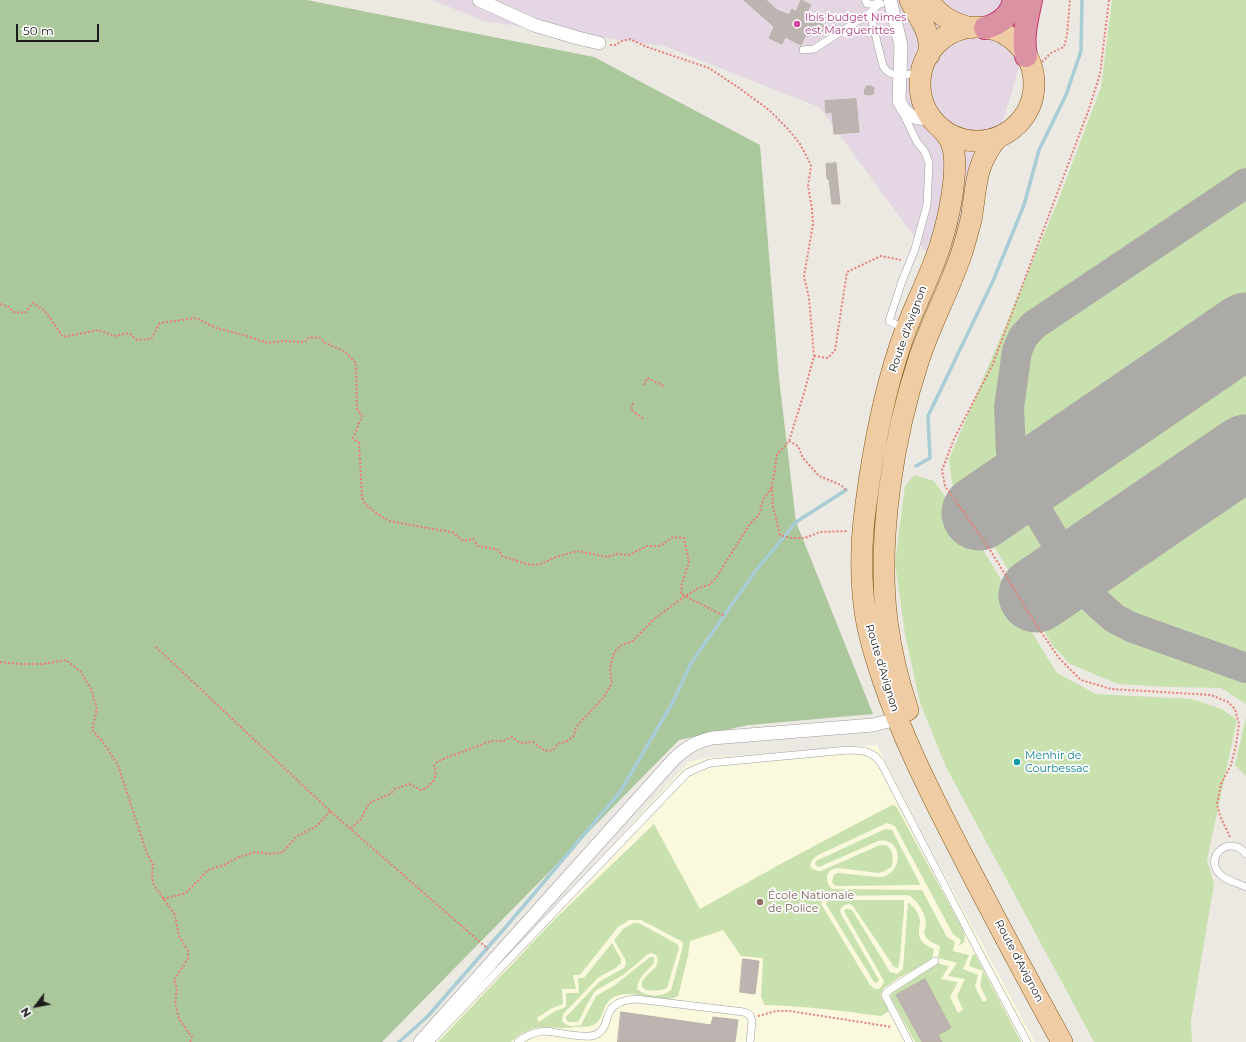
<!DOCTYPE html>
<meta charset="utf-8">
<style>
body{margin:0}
#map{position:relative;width:1246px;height:1042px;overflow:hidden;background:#ece9e3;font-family:Montserrat,sans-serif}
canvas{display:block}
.north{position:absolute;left:16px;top:986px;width:40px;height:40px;-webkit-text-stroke:3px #fff;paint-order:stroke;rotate:238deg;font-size:11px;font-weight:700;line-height:16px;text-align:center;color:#1c1c1c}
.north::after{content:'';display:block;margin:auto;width:14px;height:18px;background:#1c1c1c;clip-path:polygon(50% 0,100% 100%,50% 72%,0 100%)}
.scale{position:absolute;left:16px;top:24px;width:83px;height:18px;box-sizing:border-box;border:2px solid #1c1c1c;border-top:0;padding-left:5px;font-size:12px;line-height:14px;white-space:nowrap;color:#1c1c1c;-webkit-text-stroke:3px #fff;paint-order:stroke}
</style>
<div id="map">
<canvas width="1246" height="1042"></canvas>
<div class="north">N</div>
<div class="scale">50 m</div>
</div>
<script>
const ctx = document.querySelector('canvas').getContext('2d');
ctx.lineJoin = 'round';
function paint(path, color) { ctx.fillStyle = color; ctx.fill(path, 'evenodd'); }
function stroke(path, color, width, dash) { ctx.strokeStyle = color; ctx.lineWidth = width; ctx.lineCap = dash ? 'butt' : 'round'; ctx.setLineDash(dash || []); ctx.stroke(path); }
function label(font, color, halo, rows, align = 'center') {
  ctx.font = font + ' Montserrat,sans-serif'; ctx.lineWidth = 3.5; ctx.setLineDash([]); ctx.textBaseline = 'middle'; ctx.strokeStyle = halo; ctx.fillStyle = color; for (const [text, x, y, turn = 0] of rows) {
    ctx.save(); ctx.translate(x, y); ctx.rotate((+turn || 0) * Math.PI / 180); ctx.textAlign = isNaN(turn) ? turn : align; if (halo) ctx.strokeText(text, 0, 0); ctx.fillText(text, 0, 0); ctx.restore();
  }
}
paint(new Path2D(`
 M433,0H1039L953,289L819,107L664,46L483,21Z`), '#e4d6e2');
paint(new Path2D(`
 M877,745L935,857L1035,1042H429L519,946L689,762L707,758Z`), '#faf9de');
paint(new Path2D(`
 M1112,0H1246V704L1221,688L1169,687L1118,684L1070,664L1053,646L997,551L952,483L949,459L1058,201L1101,87Z
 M914,475L934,481L981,546L1048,659L1057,673L1096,694L1192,699L1222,709L1237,720L1207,860L1214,884L1191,1021L1192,1042H1094L946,767L920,703L905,634L895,563L905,486Z
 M1246,717V776L1235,765Z
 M892,805L896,806L962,928L965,936L964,942L959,946L961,940L953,934L895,826L887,823L818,855C808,861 807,871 821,871L880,845H886C894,851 893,856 892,866L885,871L878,873L838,868C825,869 824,881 832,889L922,890L947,937L955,942L953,951L969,955L963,969L978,975L975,987L983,1002L987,1000L980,985L983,971L969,966L972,956L975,954L1021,1042H915L891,998V994L936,963L949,966L941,979L958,982L950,997L958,1013L963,1010L957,996L965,979L948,976L957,963L938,958L940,946C934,943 927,941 925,935C923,931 926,927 926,923C926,914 916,898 908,895L824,896L821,904L870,985L875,989H879L882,986L884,981L845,913L844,910L847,909L852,910L890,972L897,974L903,969L908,902C914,907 919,913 920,921C920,924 919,927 919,930C918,941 925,945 934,949L932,960L900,977L884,988L880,995L889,1011L881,1016C843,1011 804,1006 765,1005L761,997L763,958L741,956L723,930L690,941L688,956L678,996C662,1006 638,990 620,995C599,1000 607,1019 593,1025C587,1028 581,1026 575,1027C546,1031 536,1019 511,1042H438L555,919L654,824L700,909L786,861ZM629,920H641L683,942L682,950L671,990C661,998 646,997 637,989C637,978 648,970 654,963V957H650L615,985L596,996L581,1025C574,1027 567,1027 562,1021L563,1014L599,977L616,968L621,963V959L612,943L584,978H578L579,993H566V1007L555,1011L539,1022L537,1018L550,1009L563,1004L562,989H576L573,975H580L618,927Z
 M885,829L892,830L920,884L919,885L838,886L834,885L832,882L834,874L838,873L880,877C905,875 903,835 878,841L819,867L815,865L816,861Z
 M828,900H903L904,901V909L900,958L898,968L894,967L853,906L850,904L844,905L840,910L841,914L879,980L877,983L874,982L826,904Z
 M634,923H639L677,944L679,948L667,988C662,991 638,994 642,982C644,977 654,969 657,965L658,959L656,955L651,953L647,955L623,975L595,991L586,1006L580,1019L578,1022H569L566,1020V1017L599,982L624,968L626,963L625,959L614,940L624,928Z`), '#c9e1ae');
paint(new Path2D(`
 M0,0H307L594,57L760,145L779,378L796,522L873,714L749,725L679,740L382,1042H0Z`), '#abc79c');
stroke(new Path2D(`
 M916,466L930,458L928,416L993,281L1024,205L1039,150L1066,95L1081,51L1082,0
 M399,1042L428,1016L510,922L620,792L673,702L691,663L754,573L796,522L846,490`), '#a8cdd5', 3.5);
stroke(new Path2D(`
 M1246,183L1034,325L1023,337L1017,351L1009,407L1011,451L1021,484L1073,570L1094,600L1114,618L1131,627L1246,668`), '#abaaa6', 30);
stroke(new Path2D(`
 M979,513L1246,330
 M1036,595L1246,452`), '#abaaa6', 75);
const building = new Path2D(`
 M744,0H766L777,10L789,15L792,9L796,12L801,0L811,5L806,14L811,16L810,19L825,26L820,36L808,30L801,45L785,37L782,44L769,38L774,27Z
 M867,86H871L874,88L873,94L869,95L864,94L865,89Z
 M856,99L859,132L834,134L832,112L826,113L825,101Z
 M836,163L840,204H832L829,179H827L826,164Z
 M743,959L759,961L755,994L740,992Z
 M925,979L951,1028L938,1035L942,1042H922L896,995Z
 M621,1012L711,1025L713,1017L738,1020L735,1042H618Z`);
paint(building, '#bcb4b0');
stroke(building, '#bcafa7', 1);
const service = new Path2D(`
 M865,0L867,4H881
 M870,13L883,66C891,80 909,75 922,71
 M803,50L814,49L870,13L879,4L878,0
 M902,111L917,142L925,152L929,163L927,205L915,249L902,281L889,321L904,328
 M1246,854C1229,833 1202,858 1221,875C1227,881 1238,883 1246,887
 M430,1042L687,773L698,768L710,763L848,750C864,751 871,750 881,763L978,950L1027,1042
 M518,1042C526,1035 534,1032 545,1031C556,1032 586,1039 595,1035C615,1027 596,1002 636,999L744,1012L750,1015L752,1021L750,1042
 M909,1042L885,995L886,993L891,989L935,961`);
const minor = new Path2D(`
 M479,0L534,25L578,38L599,43
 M890,0L901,45L899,101L904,110L911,116L918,118L933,119
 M420,1042L674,759C686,748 695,742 712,738L873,725L897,719`);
const primary = new Path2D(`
 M910,0C919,19 932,32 929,55
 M927,0C942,17 949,22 971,28
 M920 84a57 57 0 1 1 114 0a57 57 0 1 1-114 0Z
 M941,128C944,132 948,136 950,140C956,151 955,167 954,179C952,201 947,224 940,246C929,280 911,312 900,346C883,397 873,450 866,504C861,539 860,575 865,611C868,634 875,656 882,677C901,734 927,786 954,839C989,907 1025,975 1062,1042
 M908,710C898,681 891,651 887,621C877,539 893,437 919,359C931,323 949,290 961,255C965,243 968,231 971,220C977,186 974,166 997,138`);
const motorway = new Path2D(`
 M985,28C1000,24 1011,16 1014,0
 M1026,56C1022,37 1027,19 1031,0`);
stroke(service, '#9d9d9d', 8);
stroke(minor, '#9d9d9d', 14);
stroke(primary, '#825812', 22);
stroke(motorway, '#c1396e', 24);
stroke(new Path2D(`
 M1109,0L1100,74L1089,109L992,366L954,439L942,470L945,486L987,545L1035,623L1059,658L1081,680L1111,689L1211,695L1228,702L1235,709L1239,724L1236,745L1231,765L1221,784L1217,804L1220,816L1230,837
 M610,45H615L622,41L630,39L647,47L709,68L739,88L769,110L788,129L800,144L809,161L811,166L808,186L812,209L813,224L804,276L809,298L814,356L804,393L789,441L777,455L772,487L773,507L780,535L791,538H805L820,532L848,531
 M1042,62L1051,53L1064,47L1067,35L1070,0
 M0,304L9,307L13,312L25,313L33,303L45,311L63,337L99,330L114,336L129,333L137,340L151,339L160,323L196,318L216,328L247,336L268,343L283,341L305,342L309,337L321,338L323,342L344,351L356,363L357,409L362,416L353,438L359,443L362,497L365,504L376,513L389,521L439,530L452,532L464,541L473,539L478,546L499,550L502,556L530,565L541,564L556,557L578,551L607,557L617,554L629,555L647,546H660L673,537L684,538L689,562L682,583L681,594L724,616
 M814,356L828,358L835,350L847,272L881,256L901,260
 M644,385L647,378L664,386
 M633,403L631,410L644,419
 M789,441L798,446L803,458L819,476L841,485L846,490
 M156,647L330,811L488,949
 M0,662L19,664H42L66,660L80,671L91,689L97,709L92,730L103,742L118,765L146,851L153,865L152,877L154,885L175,915L179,936L188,951V959L174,980L177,989L175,1003L179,1019L192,1037L190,1042
 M351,828L361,819L369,803L390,794L395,789L409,784L421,790C431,786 439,778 434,766L438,761L491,741H503L512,737L520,743L533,742L545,751L553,750L558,744L567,741L574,736L576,727L603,698L612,683L610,669L614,653L620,646L633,641L653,620L674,604L698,588L709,585L716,578L749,525L759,515L763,500L772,487
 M163,899L186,893L208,870L224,865L239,857L255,852L271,854L283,852L296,837L318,825L330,811
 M758,1016L776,1011H790L892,1027`), '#e87e78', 2, [2, 2]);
stroke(service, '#fff', 7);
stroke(minor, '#fff', 13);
stroke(primary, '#f0cca4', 21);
stroke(motorway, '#db93a4', 22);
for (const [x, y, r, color] of [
 [797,24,4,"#d1479c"],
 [1017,762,4,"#0f9aa8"],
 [760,902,4,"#8d6e63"]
]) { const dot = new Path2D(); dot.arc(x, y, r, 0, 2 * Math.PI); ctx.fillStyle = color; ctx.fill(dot); stroke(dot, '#fff', 1.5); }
label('11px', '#b23c85', '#fff', [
 ["Ibis budget Nimes",805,18],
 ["est Marguerittes",805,31]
], 'left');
label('11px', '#1c1c1c', '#fff', [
 ["Route d'Avignon",908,329,-70],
 ["Route d'Avignon",882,668,73],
 ["Route d'Avignon",1019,961,62]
]);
label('11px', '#0d838f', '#fff', [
 ["Menhir de",1025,756],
 ["Courbessac",1025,769]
], 'left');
label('11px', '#785e54', '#fff', [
 ["École Nationale",768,896],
 ["de Police",768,909]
], 'left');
</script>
